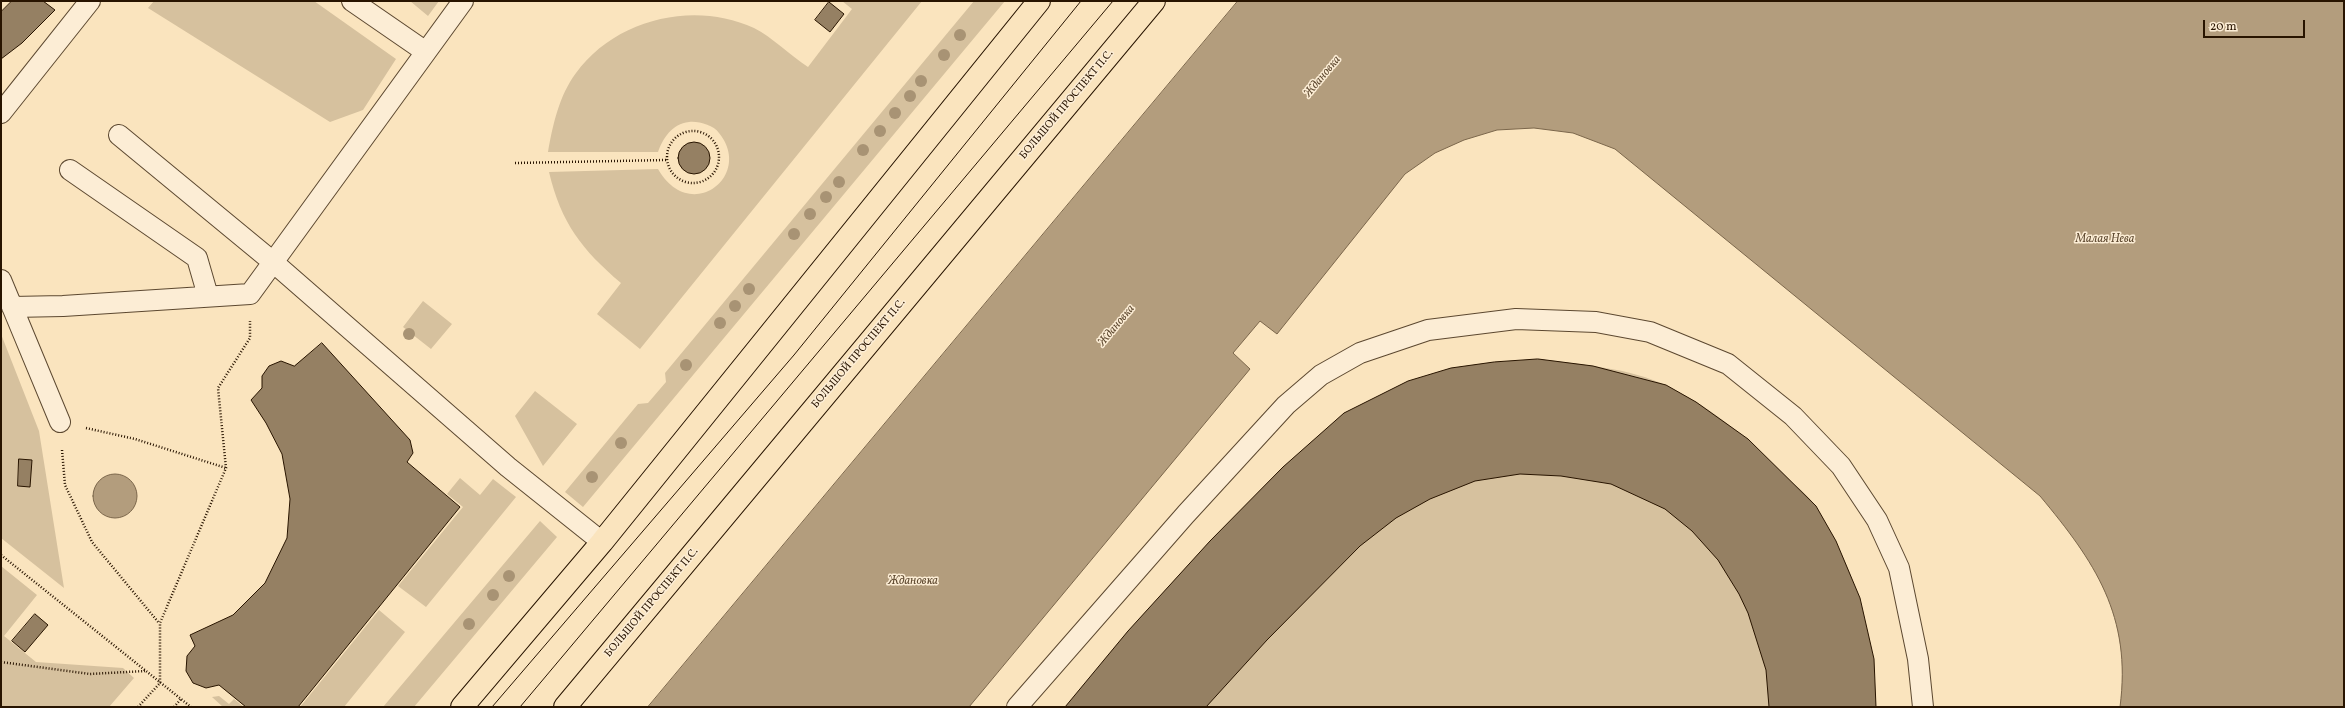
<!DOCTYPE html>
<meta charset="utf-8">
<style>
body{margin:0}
#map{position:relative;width:2345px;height:708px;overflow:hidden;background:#fae4be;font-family:Vollkorn,serif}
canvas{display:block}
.frame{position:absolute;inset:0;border:2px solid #281400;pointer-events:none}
.scale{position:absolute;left:2203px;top:20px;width:102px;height:18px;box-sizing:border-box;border:2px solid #281400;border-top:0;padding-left:5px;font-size:12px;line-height:14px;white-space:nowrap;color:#281400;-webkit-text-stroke:3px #fcedd5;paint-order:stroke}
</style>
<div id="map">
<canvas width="2345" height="708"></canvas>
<div class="frame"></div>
<div class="scale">20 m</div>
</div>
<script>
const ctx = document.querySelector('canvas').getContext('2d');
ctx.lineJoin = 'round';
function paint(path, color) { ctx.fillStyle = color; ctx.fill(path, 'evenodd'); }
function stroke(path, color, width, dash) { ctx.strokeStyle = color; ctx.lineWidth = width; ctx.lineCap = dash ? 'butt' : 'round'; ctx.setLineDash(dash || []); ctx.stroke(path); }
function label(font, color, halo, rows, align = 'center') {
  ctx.font = font + ' Vollkorn,serif'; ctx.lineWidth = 3; ctx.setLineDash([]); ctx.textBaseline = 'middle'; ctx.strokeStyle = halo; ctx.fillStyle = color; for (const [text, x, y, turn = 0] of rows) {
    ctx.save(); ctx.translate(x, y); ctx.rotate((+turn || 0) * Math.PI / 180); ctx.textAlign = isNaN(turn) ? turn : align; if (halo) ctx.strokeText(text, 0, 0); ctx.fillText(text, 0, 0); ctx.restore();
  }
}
paint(new Path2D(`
 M154,1H314L396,59L363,110L330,122L148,8Z
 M410,1H439L428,16Z
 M842,1H922L640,349L597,314L621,283C582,250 561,223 549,172L658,169C690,225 754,176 719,133C713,125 699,121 689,122C672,124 663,138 658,152H548C553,124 559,96 576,73C615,19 694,0 754,28C772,37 791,56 808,67L852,9Z
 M974,1H1005L583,507L565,492L638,404L648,403L666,382L665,373Z
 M423,301L452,324L431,349L403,327Z
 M1,334L39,431L64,588L1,538Z
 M1538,359C1577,364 1632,368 1667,386C1715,409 1755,444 1791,481C1800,489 1810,497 1816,507C1855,568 1875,636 1876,707H1065L1128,631L1210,541L1283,467L1344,413L1451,368L1494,362Z
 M535,391L577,424L543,466L515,416Z
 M460,478L480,495L493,479L516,497L426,607L398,586L463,507L447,494Z
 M540,521L557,537L414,707H383Z
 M1,566L37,595L4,636L36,662L123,668L134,678L109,707H1Z
 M379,610L405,632L344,707H300Z
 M219,696L229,704L234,699L244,707H223L212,697Z`), '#d6c19e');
const water = new Path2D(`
 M1238,1H2344V707H2120C2132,616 2095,562 2040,496L1615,149L1573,133L1534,128L1497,130L1464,140L1435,153L1405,174L1277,334L1260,321L1233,353L1250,369L969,707H648Z
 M93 496a22 22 0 1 1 44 0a22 22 0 1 1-44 0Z`);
paint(water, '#b39d7d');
stroke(water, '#7b664b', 1);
const building = new Path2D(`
 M12,1H43L55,10L22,43L1,59V12Z
 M829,2L844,14L830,32L815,20Z
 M678 158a16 16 0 1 1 32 0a16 16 0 1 1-32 0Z
 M322,343L410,440L413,453L407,462L460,507L298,707H246L219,685L206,688L193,683L186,671L187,656L195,646L190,635L233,615L265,583L287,538L290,499L282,454L266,423L251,400L262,388V376L269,366L281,361L294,366Z
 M1538,359L1593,366L1666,385L1696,402L1748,439L1816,506L1836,541L1860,598L1874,659L1876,707H1769L1766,670L1748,613L1739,594L1718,560L1692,531L1665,509L1611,484L1561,476L1520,474L1475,481L1430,499L1396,518L1360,546L1267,640L1206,707H1065L1128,631L1210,541L1283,467L1344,413L1408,381L1451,368L1494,362Z
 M19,459L32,460L30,487L18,486Z
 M35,614L48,625L25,652L12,641Z`);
paint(building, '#958063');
stroke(building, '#281400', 1);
const lane = new Path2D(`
 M352,1L426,52
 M1,113L90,1
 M119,135L273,262L508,467L602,542
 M70,170L197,258L208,296
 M1,280L60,422
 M12,307L63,306L250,294L463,1
 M1017,707L1186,514L1286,405L1321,375L1360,353L1428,330L1516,319L1596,322L1650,332L1728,364L1793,416L1841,466L1877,520L1899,568L1918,659L1923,707`);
const primary = new Path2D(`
 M462,707L602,542L1039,1
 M565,707L1154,1`);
stroke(lane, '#5c4830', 22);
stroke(primary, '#281400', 24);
stroke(new Path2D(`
 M667 157a26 26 0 1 1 52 0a26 26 0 1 1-52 0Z
 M515,163L666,160
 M86,428L135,439L226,468
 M62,450L65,485L92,542L159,623
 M1,555L191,707
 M1,662L90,674L145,671
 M138,707L160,683V623L226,468L218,388L250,338V321
 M174,707L181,699`), '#281400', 2.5, [1, 2]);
stroke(lane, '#fcedd5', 20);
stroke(primary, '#fae4be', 22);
stroke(new Path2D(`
 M492,707L794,355L1081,1
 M520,707L1113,1`), '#281400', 1);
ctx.fillStyle = '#a89374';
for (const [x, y] of [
 [960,35],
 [944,55],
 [921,81],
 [910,96],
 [895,113],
 [880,131],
 [863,150],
 [839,182],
 [826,197],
 [810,214],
 [794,234],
 [749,289],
 [735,306],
 [720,323],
 [409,334],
 [686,365],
 [621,443],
 [592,477],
 [509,576],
 [493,595],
 [469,624]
]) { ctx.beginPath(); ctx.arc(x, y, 6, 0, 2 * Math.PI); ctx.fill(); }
label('11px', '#281400', '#fcedd5', [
 ["БОЛЬШОЙ ПРОСПЕКТ П.С.",1067,105,-50],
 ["БОЛЬШОЙ ПРОСПЕКТ П.С.",859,354,-50],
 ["БОЛЬШОЙ ПРОСПЕКТ П.С.",652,603,-50]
]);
label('italic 12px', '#604b32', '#fcedd5', [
 ["Ждановка",1323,77,-50],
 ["Малая Нева",2105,240],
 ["Ждановка",1117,326,-50],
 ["Ждановка",913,582]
]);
</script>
